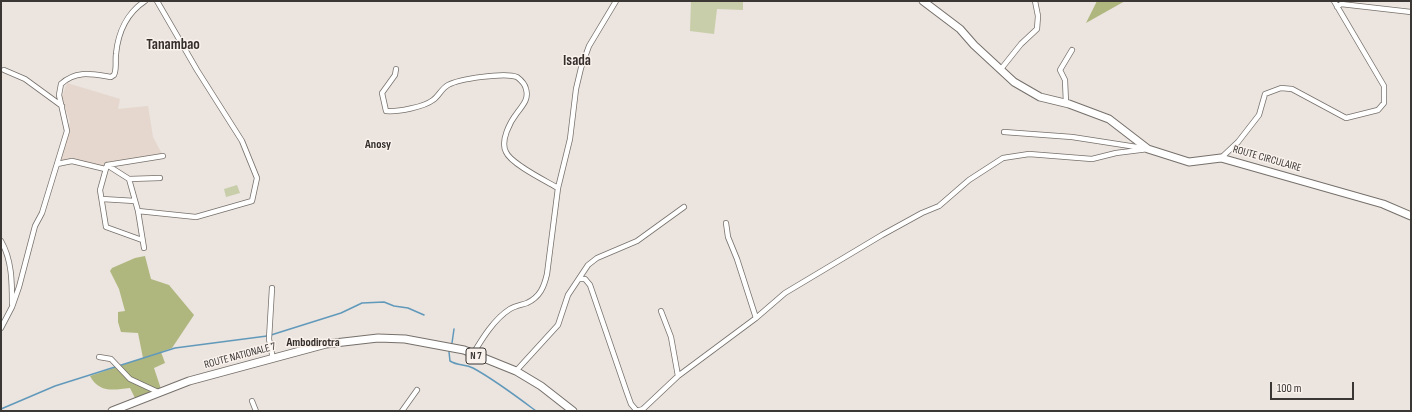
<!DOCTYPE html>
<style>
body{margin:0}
#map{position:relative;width:1412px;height:412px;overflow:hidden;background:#ebe4df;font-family:"Sofia Sans Condensed",sans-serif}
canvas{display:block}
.frame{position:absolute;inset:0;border:2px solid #3a3735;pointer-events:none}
.scale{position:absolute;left:1270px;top:382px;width:84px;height:18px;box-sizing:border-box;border:2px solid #3a3735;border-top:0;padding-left:5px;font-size:12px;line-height:14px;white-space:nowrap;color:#3a3735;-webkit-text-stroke:3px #f9f1ec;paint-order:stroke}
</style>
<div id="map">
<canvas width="1412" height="412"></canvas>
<div class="frame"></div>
<div class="scale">100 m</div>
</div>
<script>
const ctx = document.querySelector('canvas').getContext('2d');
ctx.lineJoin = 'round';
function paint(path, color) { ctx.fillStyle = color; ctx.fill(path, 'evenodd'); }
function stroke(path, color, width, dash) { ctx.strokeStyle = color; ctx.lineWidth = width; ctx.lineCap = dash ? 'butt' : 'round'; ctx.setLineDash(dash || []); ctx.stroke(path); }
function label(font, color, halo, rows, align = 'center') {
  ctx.font = font + ' "Sofia Sans Condensed",sans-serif'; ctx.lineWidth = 3; ctx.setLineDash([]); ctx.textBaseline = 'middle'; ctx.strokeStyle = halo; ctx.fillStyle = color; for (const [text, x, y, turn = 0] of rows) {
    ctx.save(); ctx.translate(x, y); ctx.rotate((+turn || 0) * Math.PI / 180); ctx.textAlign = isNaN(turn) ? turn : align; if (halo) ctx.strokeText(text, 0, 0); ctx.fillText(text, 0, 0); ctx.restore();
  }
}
paint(new Path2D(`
 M67,83L120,99L118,109L148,106L153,137L163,156L121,162L105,169L99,167L61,162L70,122L62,97Z`), '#e5d7cd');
paint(new Path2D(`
 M691,1H743V10L717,9L714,34L690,31Z
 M237,185L240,193L226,197L224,189Z`), '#c8cea9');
paint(new Path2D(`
 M1097,1H1125L1086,23Z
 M145,256L151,279L169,285L194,315L172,348L161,352L165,363L154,368L161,389L136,400L130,388C113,390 99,393 90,376L143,358L138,333L121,332L118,322V312L125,311L119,289L110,271L112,268L135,258Z`), '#afb77e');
stroke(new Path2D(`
 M271,335L341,313L362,303L384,302L394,306L408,308L424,315
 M452,343L454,329
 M449,352L450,361C458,366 465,364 473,368C495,380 516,396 536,411
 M1,409L55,386L175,348L267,336`), '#6199bb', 1.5);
const street = new Path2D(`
 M1337,7L1341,4L1411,12
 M396,69L395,75L382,93L386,111C398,112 424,107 433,100C439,96 441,89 448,85C459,79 505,72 517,77C521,80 525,84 526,89C529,99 523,105 517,113C510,122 500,141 506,152C511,164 546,181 558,188
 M1001,69L1021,44L1037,29L1038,16L1035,1
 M4,70L25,79L62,106
 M1066,103L1065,80L1060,70L1072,50
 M1004,132L1072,137L1143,148
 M1221,158L1238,142L1259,115L1265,94L1281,88L1292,89L1346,118L1378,110L1384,103V86L1334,1
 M57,164L72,161L105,169
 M107,165L100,190L106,227L142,240
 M107,165L129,179L138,211L144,248
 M107,165L163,156
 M129,179L160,178
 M102,199L135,201
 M138,211L196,217L252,201L257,178L242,141L197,70L157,1
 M726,223L728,237L737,259L756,318
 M1,241C12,260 12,282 12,304
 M579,279H585L590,285L627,393L631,404L637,411L643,409L678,376L756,318L785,293L882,235L922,213L939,206L969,180L1003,158L1029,154L1092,159L1116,153L1148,149
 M272,288L269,339L273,359
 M661,311L671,337L678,376
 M1,328L12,307L19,287L35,226L42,213L67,131L59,95L61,84C76,70 92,74 111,77L114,75C117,69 115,61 116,54C118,33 127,13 145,1
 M473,354C482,339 494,319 510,309C515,306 521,305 527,303C540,297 544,287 547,274L558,188L570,139L576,89L581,68L589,46L616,1
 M99,357L111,359L130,379L158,392
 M516,371L558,325L568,295L588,265L597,258L637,241L684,207
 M252,401L256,411
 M402,411L417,390`);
const secondary = new Path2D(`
 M923,1L960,29L974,45L1014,82L1040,97L1069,104L1109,119L1148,149L1189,162L1221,158L1383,204L1411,216`);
const primary = new Path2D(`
 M112,411L189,381L326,344L378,338L405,339L464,350L516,371L541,386L573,411`);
stroke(street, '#76706b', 6);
stroke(secondary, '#76706b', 9);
stroke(primary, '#76706b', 9);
stroke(street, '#fff', 4.5);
stroke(secondary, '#fff', 7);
stroke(primary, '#fff', 7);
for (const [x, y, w] of [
 [476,356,20]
]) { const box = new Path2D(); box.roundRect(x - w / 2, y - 8, w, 16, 3); ctx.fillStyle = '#f9f1ec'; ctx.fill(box); stroke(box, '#3a3735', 1); }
label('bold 10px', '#3a3735', null, [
 ["N 7",476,356]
]);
label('11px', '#3a3735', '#f9f1ec', [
 ["ROUTE CIRCULAIRE",1267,159,16],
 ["ROUTE NATIONALE 7",240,356,-15]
]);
label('bold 12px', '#352f2c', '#f9f1ec', [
 ["Anosy",378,145],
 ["Ambodirotra",313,343]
]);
label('bold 15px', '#352f2c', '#f9f1ec', [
 ["Tanambao",173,45],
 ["Isada",577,61]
]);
</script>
